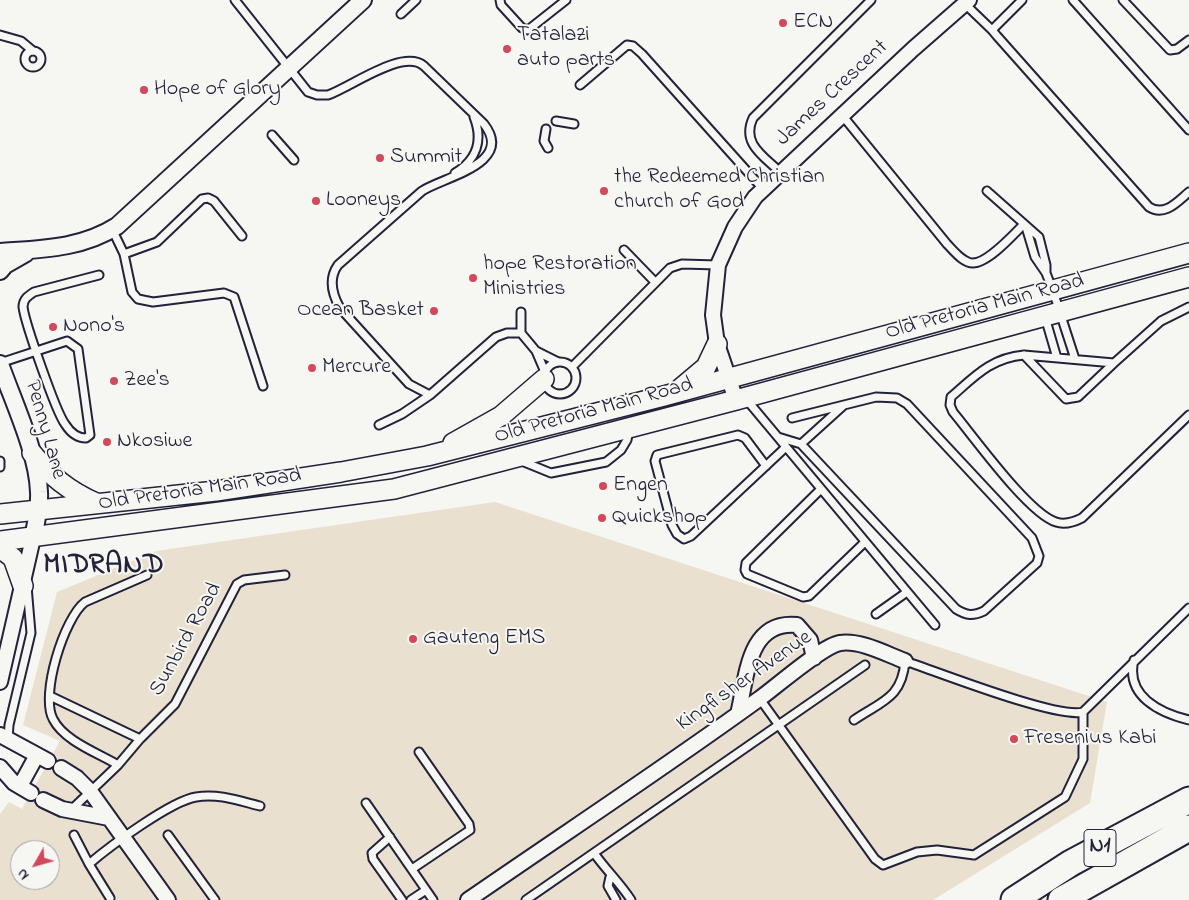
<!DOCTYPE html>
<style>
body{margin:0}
#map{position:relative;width:1189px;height:900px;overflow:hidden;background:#f6f6f2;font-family:"Indie Flower",sans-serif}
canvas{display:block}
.north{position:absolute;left:10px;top:840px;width:50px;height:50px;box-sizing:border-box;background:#f6f6f2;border:1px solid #a1a1a9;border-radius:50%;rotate:232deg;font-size:14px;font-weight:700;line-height:20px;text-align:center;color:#22223b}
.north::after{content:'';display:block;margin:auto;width:18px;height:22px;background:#d1495b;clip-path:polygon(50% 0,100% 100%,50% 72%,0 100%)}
</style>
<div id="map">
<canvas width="1189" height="900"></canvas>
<div class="north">N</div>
</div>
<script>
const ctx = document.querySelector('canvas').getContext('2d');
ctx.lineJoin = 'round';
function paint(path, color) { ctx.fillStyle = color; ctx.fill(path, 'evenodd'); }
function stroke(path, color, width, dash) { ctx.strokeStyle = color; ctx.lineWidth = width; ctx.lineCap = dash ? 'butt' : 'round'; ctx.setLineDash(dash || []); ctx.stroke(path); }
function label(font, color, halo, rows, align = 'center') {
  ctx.font = font + ' "Indie Flower",sans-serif'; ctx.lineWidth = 4; ctx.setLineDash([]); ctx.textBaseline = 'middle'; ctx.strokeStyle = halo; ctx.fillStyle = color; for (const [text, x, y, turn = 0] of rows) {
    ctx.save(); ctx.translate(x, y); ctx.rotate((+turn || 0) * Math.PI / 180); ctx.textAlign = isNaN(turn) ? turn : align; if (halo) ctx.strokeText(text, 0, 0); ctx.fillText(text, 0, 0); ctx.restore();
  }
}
paint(new Path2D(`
 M495,502L1107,702L1090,803L933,900H0V814L9,802L22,809L60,741L23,725L57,592L156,551ZM20,850H50V880H20Z`), '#eae0d0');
const service = new Path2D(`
 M235,0L308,92L317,95H328C351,87 403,48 424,66L484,124C515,164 443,177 422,191L338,265C328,279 332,294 340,308L409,384L430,395L496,337L507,333H521
 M500,0L501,5L522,28L528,30L566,0
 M1022,0L992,30L997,36L1149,207C1165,217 1178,201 1189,192
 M1073,0L1189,130
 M1123,0L1170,50L1177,49L1189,40
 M965,4L992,30
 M401,14L416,0
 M0,35L21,41L33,51
 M25 59a8 8 0 1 1 16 0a8 8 0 1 1-16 0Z
 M580,85L627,45L633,46L642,54L763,189
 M842,115L947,244C954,251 963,263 973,263C988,263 1013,235 1023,225
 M556,121L574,124
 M546,129L544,141L548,148
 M272,135L294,160
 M455,173C477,160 483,140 474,117
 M781,173C764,156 741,144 753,118L871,0
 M987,191L1039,237L1046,265V273
 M1026,227L1035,257L1046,273L1053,291L1075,359
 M112,229L124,254L132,292L138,299L153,302L224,293L234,297L263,386
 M624,250L655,282
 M124,254L157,242L202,199L208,198L214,201L242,236
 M1189,307L1161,321L1114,363L1024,355C991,358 975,376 951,397L950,405L953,412C974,437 1028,513 1056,522C1065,525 1074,522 1082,518L1189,415
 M521,312V333L536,351L545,372
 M1045,317L1057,358
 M536,351L558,362
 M1024,355L1066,399L1078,397L1114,363
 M544 378a16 16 0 1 1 32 0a16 16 0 1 1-32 0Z
 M0,363L67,341L78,349L90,435L86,438C77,438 70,432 65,424C56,412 25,323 23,307C23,299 28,296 34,292L99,275
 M572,367L670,268L682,264L718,265
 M746,399L935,625
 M379,425L402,414L430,395
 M778,437L801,444L956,609C967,616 973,616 984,611L1037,563L1039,556L1032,538L907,404L897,398L876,397L792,418
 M801,444L843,406
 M519,460L551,473L606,462L621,450L627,440L629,430
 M0,461V467
 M766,466L745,438L738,435L657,455L655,461L672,525L677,534L684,539L691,536L786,447
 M821,489L746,563L745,570L747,574L803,597L809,596L865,542
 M876,614L907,592
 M1134,660C1125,696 1160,713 1189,720
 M50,696L140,739
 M760,699L875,859L883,865L917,852L937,850L974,855L1065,797L1083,759V712
 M854,720C882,701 902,698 905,661C938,672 1057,719 1083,712L1189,608
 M8,740L9,725L31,633L27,586
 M118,765C98,753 64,741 53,719C40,695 64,618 85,602L147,575
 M366,803L433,900
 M70,811L118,765L140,739L175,704L237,584L244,580L285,575
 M74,835L89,864C110,846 171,801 196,797C218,793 240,801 260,806
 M168,835L215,900
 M390,837L372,853L373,859L402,900
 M594,853C606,870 620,883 631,900
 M89,864L110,898
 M412,869L470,830L469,824L419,752
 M610,877L608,886L616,900
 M411,900L426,890
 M526,900L865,665`);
const minor = new Path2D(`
 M736,400L717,344L713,315L718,265L735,227L755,197L913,49L969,0
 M0,682L33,538
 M738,714C747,678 747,620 797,625L810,640L814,658
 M0,735L48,761
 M0,767L14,783L31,793
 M61,768L77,778L90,791L168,900
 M20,786L37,755
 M43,800L62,809L109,818
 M468,900C565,833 664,768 759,699C776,687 822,646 840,643C861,640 886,654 905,661`);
const tertiary = new Path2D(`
 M0,252C41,249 81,249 117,226L363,0
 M0,271L5,265L26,253
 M0,364C13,401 38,454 39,492C40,507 36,523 33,538`);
const secondary = new Path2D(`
 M681,388L706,367L717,344
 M453,443L501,416L544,379
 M32,453C50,476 69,491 96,503
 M0,514L216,491L341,472L427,456L664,396L1189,253
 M0,541L394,489L736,400L1189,277
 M0,548L13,558L23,586`);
const motorway = new Path2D(`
 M1014,900L1071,863L1189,800
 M1061,900L1189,828`);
stroke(service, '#22223b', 11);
stroke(minor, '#22223b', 18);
stroke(tertiary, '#22223b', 20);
stroke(secondary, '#22223b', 22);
stroke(motorway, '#22223b', 29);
stroke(service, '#f6f6f2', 7);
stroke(minor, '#f6f6f2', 14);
stroke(tertiary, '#f6f6f2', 16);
stroke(secondary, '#f6f6f2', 19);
stroke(motorway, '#f6f6f2', 25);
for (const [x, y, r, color] of [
 [783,23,5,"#d1495b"],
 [507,49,5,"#d1495b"],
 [144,90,5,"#d1495b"],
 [380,158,5,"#d1495b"],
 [604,191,5,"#d1495b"],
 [316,201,5,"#d1495b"],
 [473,278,5,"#d1495b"],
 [434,311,5,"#d1495b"],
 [53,327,5,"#d1495b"],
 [312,368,5,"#d1495b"],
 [114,381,5,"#d1495b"],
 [107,442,5,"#d1495b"],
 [603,486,5,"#d1495b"],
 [602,518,5,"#d1495b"],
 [413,639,5,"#d1495b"],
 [1014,739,5,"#d1495b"]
]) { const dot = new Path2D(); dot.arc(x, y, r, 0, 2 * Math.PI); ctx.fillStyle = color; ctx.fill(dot); stroke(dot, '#f6f6f2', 2); }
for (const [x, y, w] of [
 [1100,848,32]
]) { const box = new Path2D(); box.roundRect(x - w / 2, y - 18.5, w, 37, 4); ctx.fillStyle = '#f6f6f2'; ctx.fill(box); stroke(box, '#22223b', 1); }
label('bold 21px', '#22223b', null, [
 ["N1",1100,848]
]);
label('22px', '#22223b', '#f6f6f2', [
 ["ECN",793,23],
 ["Tatalazi",517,36],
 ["auto parts",517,61],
 ["Hope of Glory",154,90],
 ["Summit",390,158],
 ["the Redeemed Christian",614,178],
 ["church of God",614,203],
 ["Looneys",326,201],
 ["hope Restoration",483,265],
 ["Ministries",483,290],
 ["Ocean Basket",424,311,"right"],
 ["Nono's",63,327],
 ["Mercure",322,368],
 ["Zee's",124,381],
 ["Nkosiwe",117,442],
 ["Engen",613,486],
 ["Quickshop",612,518],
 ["Gauteng EMS",423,639],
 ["Fresenius Kabi",1024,739]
], 'left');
label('22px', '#22223b', '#f6f6f2', [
 ["James Crescent",833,94,-43],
 ["Old Pretoria Main Road",985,308,-15],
 ["Old Pretoria Main Road",594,412,-15],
 ["Penny Lane",44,430,74],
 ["Old Pretoria Main Road",200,491,-8],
 ["Sunbird Road",187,640,-61],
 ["Kingfisher Avenue",745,682,-35]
]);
ctx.letterSpacing = '1px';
label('bold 28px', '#22223b', '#f6f6f2', [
 ["MIDRAND",104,567]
]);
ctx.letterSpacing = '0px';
</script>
